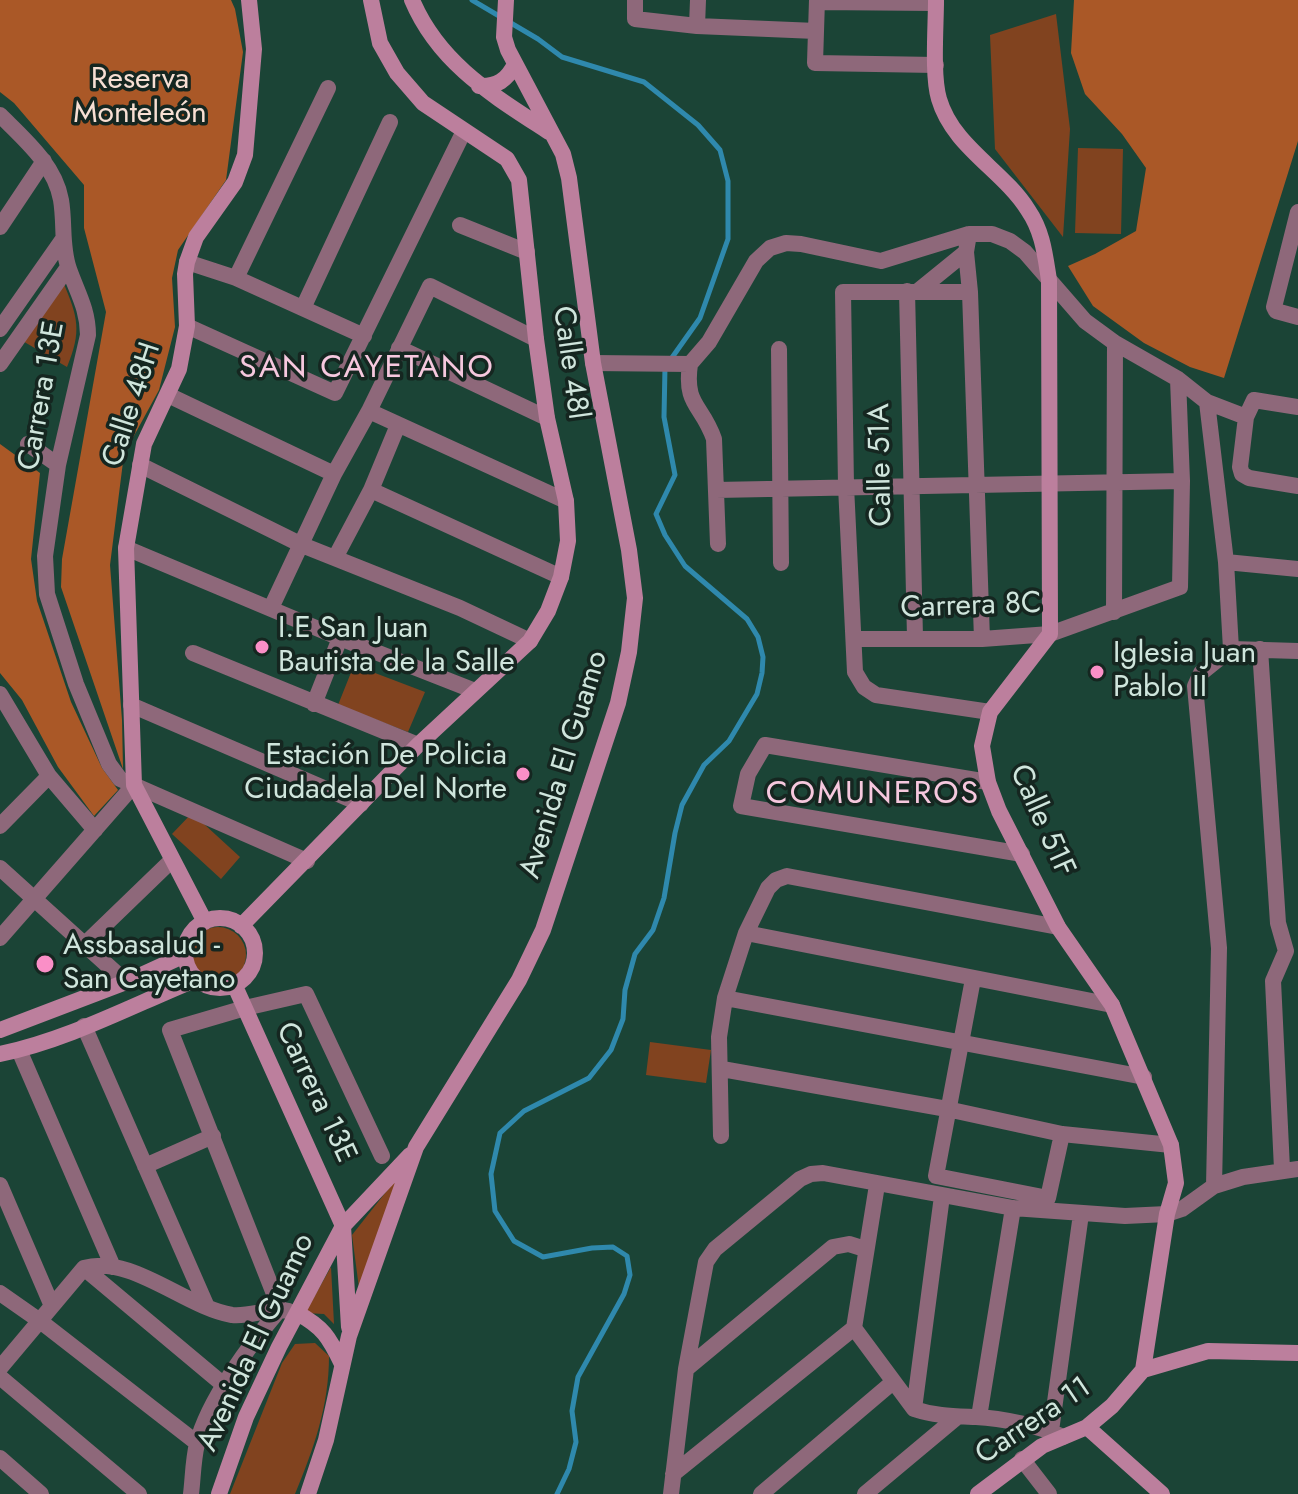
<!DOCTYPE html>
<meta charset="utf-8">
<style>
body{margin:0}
canvas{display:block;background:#1b4436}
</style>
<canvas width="1298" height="1494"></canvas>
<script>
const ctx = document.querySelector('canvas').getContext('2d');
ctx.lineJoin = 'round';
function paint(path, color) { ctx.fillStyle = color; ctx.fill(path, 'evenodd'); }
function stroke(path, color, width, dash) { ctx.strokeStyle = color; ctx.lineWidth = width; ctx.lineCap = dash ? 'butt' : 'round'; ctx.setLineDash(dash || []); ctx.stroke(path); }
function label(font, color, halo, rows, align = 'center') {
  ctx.font = font + ' Jost,sans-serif'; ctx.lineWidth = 7; ctx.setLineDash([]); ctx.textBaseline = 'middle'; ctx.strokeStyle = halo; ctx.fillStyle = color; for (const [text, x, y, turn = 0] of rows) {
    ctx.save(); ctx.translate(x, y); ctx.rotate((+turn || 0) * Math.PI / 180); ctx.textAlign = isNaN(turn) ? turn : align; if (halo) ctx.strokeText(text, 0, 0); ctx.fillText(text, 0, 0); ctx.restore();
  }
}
paint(new Path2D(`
 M1056,14L1070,129L1063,237L995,149L990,35Z
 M1078,148L1123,149L1121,234L1075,233Z
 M63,282C78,317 82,331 67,367L21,340Z
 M354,665L425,692L408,732L338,705Z
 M192,813L240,857L221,879L172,834Z
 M190 955a28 28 0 1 1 56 0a28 28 0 1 1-56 0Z
 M650,1042L711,1050L706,1083L646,1075Z
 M420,1144L359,1288L352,1235L393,1183Z
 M331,1267L334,1324L324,1314L305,1313Z
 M315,1343L329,1356C329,1406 314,1448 295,1494H230L282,1363L295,1344Z`), '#81431f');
paint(new Path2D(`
 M0,0H231L235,9L243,52L226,180L178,250L172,278L175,327L159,390L124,454L110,565L122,720L123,769L61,587L62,559L106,312L84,228V185L14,103L0,92Z
 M1074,0H1298V141L1224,378L1190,367L1144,343L1093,306L1068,266L1095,254L1136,231L1146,168L1122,134L1085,94L1071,53Z
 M0,444L40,473L31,559L37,601L71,702L102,768L118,790L94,816L58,767L22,700L0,673Z`), '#aa5827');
stroke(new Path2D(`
 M472,0L538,39L562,57L644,82L698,125L720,150L728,181V239L700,318L671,359
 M557,1494L569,1469L576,1442L572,1411L578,1377L624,1294L630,1275L627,1256L613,1247L592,1248L543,1257L514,1241L495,1211L491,1174L500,1133L524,1111L589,1078L611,1050L623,1019L625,990L635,954L653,930L664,898L675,833L682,805L704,765L729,741L757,694L762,673L763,657L758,637L747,619L685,566L665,535L656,514L675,475L664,417L665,367`), '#2f89ad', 5);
stroke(new Path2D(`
 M635,0V19L697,26L816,31
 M817,0L815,63L936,65
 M817,2L936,3
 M697,26L698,0
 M0,115C24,139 55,165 61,200C65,223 61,247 69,269C77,292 88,309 88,335L58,465L45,556L47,594L76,684L109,764L120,779L307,861
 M1298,212L1274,307L1276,311L1298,317
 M460,225L527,252
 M0,227L44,161
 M969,234L966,252L970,292L982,639
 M187,262L236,278L364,336
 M236,278L328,88
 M907,291L915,637
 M918,291L966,252
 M970,292H843L846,486L855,672L864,687L876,695L990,712
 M303,308L390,122
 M187,326L335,393L464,131
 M0,329L63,239
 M399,348L547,418
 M779,349L781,563
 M593,363L690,364
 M0,364L68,267
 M690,364L709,342L756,261L770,248L786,243L801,244L881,261L969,234H992L1010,241L1025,252L1085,321L1115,343L1178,379L1207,402L1246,417
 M690,364C684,406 702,404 714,439L718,544
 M168,395L334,474
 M1207,402L1226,562L1231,649
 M1298,407L1254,400L1246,417L1240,467L1242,474L1249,478L1298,486
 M369,411L566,501
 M28,444L58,465
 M140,465L302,545L460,608L530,641
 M371,490L561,577
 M716,490L1182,481
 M126,548L340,638L475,691
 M335,558L371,490L398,425
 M1226,562L1298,569
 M271,608L334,474L369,411L430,286L536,339
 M1114,612L1115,343
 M854,639H982L1050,634L1180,587L1182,481L1178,379
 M1231,649L1298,651
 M1260,649L1278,923L1286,951L1273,981L1282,1169
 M193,653L418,745
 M0,694L49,776L95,830
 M314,704L340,638
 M131,705L361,804
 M988,782L765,745L748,774L741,806L1022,854
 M0,826L49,776
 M0,868L126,982
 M746,933L1112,1005
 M0,938L134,785
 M84,945L172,860
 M973,979L936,1176L1048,1198L1062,1134
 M725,998L1144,1077
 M84,1026L207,1307
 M19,1050L113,1267
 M722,1069L947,1109L1062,1134L1171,1145
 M721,1136L719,1037L725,998L746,933L768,888L776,880L787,876L1058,927
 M145,1166L213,1136
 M0,1185L52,1306
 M877,1185L854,1328L914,1409C935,1416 955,1416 976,1417C1001,1418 1041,1426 1063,1437
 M1214,1186L1219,948L1195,686L1201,673L1231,649
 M84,1268L225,1386
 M0,1293L40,1321L197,1443
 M280,1309L170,1030L245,1008L306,994L382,1156
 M0,1368L84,1268C131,1254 185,1307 232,1315C251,1317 270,1307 289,1311
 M686,1369L833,1247L849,1244L865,1249
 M0,1377L139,1494
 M914,1409L942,1196
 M979,1417L1013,1208
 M1051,1431L1081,1214
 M0,1458L41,1494
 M1022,1459L1049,1494
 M673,1474L854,1328
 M191,1494C193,1478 193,1460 197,1444C208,1400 251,1343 280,1309
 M671,1494L686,1369L706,1262L715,1249L800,1179L811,1174L823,1173L1013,1208L1125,1216L1167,1214L1182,1209L1214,1186L1243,1177L1298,1169
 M761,1494L893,1382
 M865,1494L957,1417`), '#8e687a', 16);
stroke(new Path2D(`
 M412,0C439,64 494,96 549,132
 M936,0C936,26 932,76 939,99C953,147 1003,170 1028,210C1043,232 1045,255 1049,280L1050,634L990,712L982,746L988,782L999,811L1058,927L1112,1005L1171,1145L1176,1183L1167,1214L1143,1370
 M479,86C497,87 507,80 515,64
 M185 953a35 35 0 1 1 70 0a35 35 0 1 1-70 0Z
 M205,922L134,785L126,548L144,444L179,369L187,326L185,274L187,262L196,237L235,182L245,155L254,49L249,0
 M241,926L418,745L530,641L548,611L561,577L568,541L566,501L547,418L536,339L519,180L507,159L423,103L397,73L380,43L371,0
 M234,984L343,1226L349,1327
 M0,1030L126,982L185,955
 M0,1054C68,1040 133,1005 197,979
 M297,1313C323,1327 329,1337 342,1364
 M1087,1427L1162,1494
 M219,1494L246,1417L279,1347L343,1226L410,1155
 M308,1494L326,1440L349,1336L416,1147L519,980L543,930L618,703L629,652L635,598L629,550L593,363L569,178L563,154L508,50L504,37L506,0
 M978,1494L1042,1446L1087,1427L1112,1406L1143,1370L1208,1351L1298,1353`), '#bc7f9d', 16);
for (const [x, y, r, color] of [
 [262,647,8,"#fa8fc7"],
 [1097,672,8,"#fa8fc7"],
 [523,774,8,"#fa8fc7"],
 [45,964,10,"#fa8fc7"]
]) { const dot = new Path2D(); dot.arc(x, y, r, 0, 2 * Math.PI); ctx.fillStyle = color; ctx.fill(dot); stroke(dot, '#152620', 3); }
label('30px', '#f7dfd3', '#152620', [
 ["Reserva",140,81],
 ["Monteleón",140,115]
]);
label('30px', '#cfe5dc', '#152620', [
 ["Calle 48l",569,363,82],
 ["Carrera 13E",43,396,-80],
 ["Calle 48H",133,405,-72],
 ["Calle 51A",882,465,-91],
 ["Carrera 8C",971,607,-2],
 ["Avenida El Guamo",565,765,-73],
 ["Calle 51F",1041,821,66],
 ["Carrera 13E",315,1093,65],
 ["Avenida El Guamo",257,1343,-65],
 ["Carrera 11",1034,1422,-34]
]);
label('30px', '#cfe5dc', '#152620', [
 ["I.E San Juan",278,630],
 ["Bautista de la Salle",278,664],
 ["Iglesia Juan",1113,655],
 ["Pablo II",1113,689],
 ["Estación De Policia",507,757,"right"],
 ["Ciudadela Del Norte",507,791,"right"],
 ["Assbasalud -",63,947],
 ["San Cayetano",63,981]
], 'left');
ctx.letterSpacing = '2px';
label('32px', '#f6c8de', '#152620', [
 ["SAN CAYETANO",367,369],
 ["COMUNEROS",873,795]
]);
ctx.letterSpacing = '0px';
</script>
